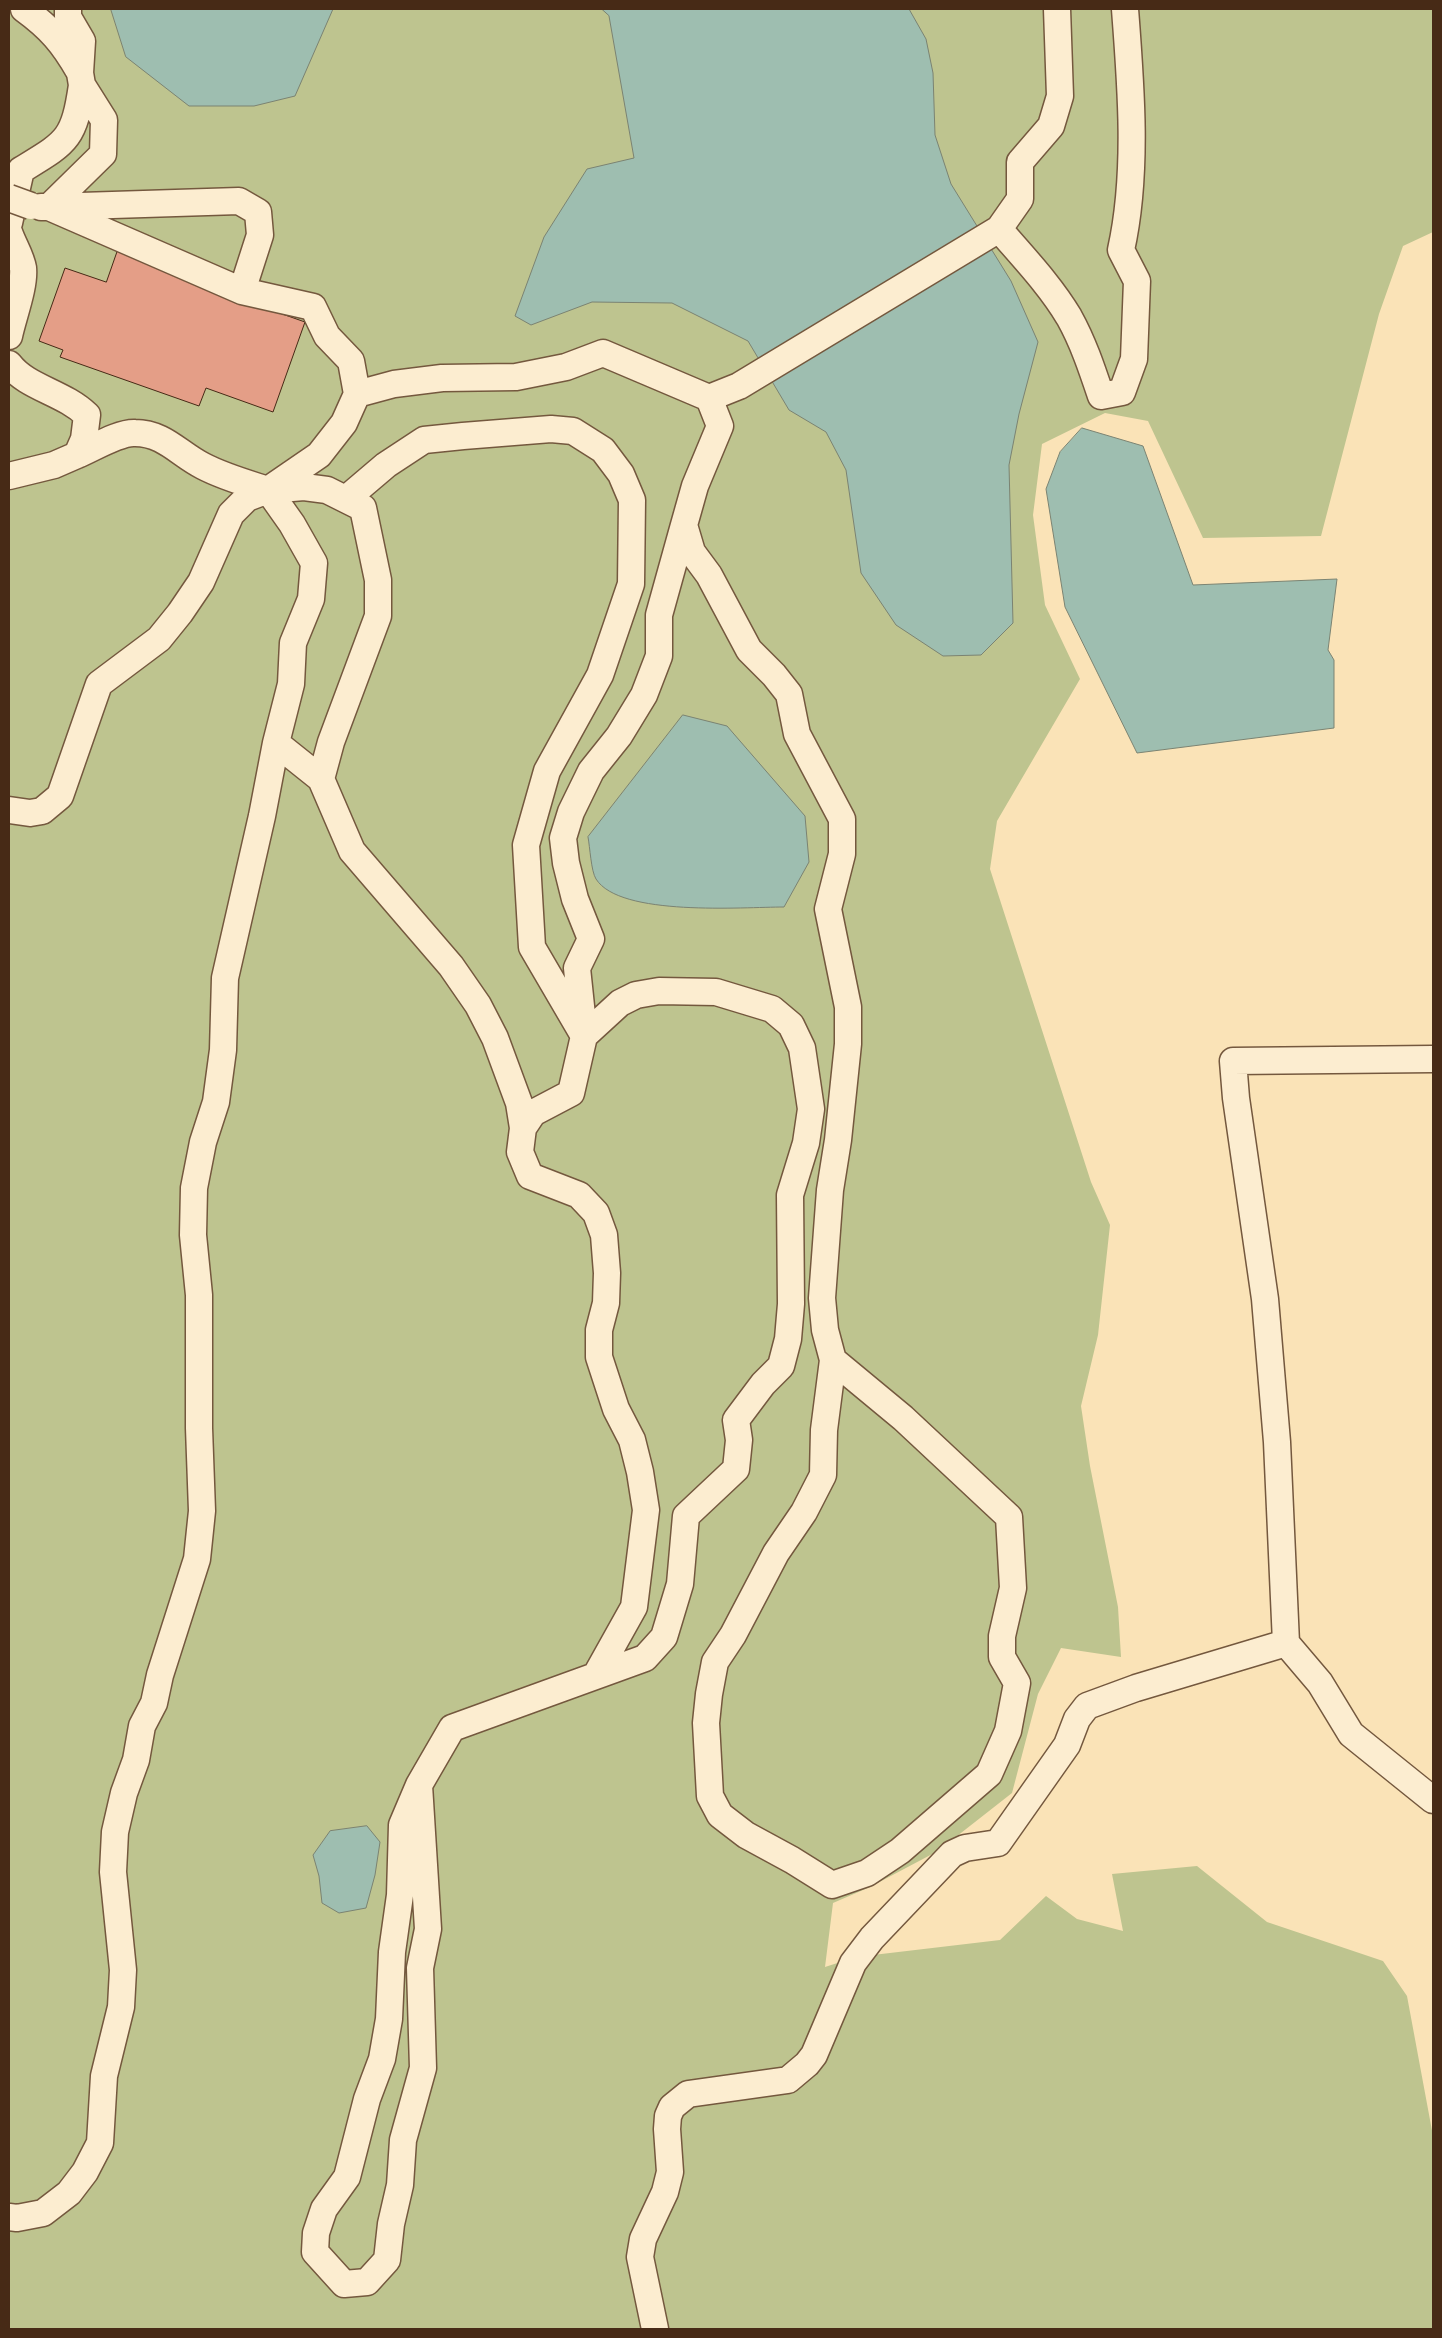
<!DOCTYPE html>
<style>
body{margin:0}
#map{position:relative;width:1442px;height:2338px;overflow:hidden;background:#fae3b7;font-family:"Libre Bodoni",serif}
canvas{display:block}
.frame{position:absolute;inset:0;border:10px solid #472a16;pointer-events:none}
</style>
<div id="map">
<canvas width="1442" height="2338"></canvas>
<div class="frame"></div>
</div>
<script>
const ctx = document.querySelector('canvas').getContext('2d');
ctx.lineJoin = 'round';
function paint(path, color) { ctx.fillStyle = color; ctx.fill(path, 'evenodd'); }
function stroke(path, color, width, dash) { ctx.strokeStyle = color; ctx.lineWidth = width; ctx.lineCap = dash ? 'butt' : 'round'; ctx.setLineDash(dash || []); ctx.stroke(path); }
paint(new Path2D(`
 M9,9H1433V232L1403,246L1379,314L1321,536L1203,538L1148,421L1105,413L1042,444L1033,515L1045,605L1080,679L997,821L990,869L1091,1182L1110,1225L1098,1335L1081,1406L1090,1466L1118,1607L1121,1657L1061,1648L1038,1694L1012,1793L938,1851L870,1887L833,1903L825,1967L856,1957L1000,1940L1046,1896L1077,1919L1123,1931L1112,1874L1197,1866L1267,1922L1383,1961L1407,1996L1433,2136V2329H9Z`), '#bec48f');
const water = new Path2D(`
 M111,9H333L295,96L254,106H189L126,57Z
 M602,9H909L926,39L933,73L935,135L951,184L1011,281L1038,342L1019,414L1009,465L1013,623L981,655L943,656L896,625L861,573L846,470L826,432L789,410L748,341L672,303L592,302L531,325L515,316L544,237L587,169L634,158L609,16Z
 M1082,428L1143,446L1193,585L1337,579L1328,650L1334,660V728L1137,753L1065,607L1046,489L1060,452Z
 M683,715L727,726L805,816L809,862L784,907C743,907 620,917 596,879C591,871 590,847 588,837Z
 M367,1826L380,1842L375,1875L366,1908L339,1913L322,1903L319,1876L313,1855L330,1831Z`);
paint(water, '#9ebeb0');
stroke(water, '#7b8372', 1);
const building = new Path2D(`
 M118,250L217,291L305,322L273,412L206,388L199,406L60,357L63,350L39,341L65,268L106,282Z`);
paint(building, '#e49e87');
stroke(building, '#472a16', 1);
const minor = new Path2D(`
 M24,9C50,28 63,43 79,71
 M41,207H49L103,154L104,120L82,85L80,73L82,41L68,17V9
 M9,223L21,170C67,142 74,140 82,85
 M999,229C1023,257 1050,285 1069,317C1083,342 1092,369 1101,396L1122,392L1134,359L1137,281L1121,250C1138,174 1131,86 1125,9
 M9,232C13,244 21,256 23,268C25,286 13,317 9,336
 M9,364C27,388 63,392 87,415L84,439L77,455L54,465L9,476
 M357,394L394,384L442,378L516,377L566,367L603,353L709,398L739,386L999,229L1020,199V162L1051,126L1060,96L1057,9
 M709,398L720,426L695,486L684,525L692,552L709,575L749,650L774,675L789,694L797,734L842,819V854L828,909L848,1007V1044L838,1140L830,1190L822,1298L825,1330L833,1360L903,1418L1009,1517L1013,1588L1002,1636V1657L1017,1683L1008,1731L989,1774L900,1851L867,1873L832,1885L792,1860L746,1835L720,1815L710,1796L706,1723L709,1694L715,1662L733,1635L776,1553L804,1512L823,1475L824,1430L833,1360
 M77,455C92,449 119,432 135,433C164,433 179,454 203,466C224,477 246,483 268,490
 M346,499L386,465L424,440L463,436L551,429L573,431L603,450L621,474L632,500L631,584L600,675L547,771L526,845L532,947L584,1036
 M276,743L321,779L352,851L451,966L478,1005L495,1038L519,1103L523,1128L520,1152L530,1176L579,1195L596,1213L604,1235L607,1273L606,1303L599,1330V1357L616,1409L632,1440L640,1472L646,1510L634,1607L596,1675
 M9,810L30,813L42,811L60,796L99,684L159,639L180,613L201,582L231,514L247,498L268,490L304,487L327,490L363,508L378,580V616L331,742L321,779
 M583,1025L577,968L591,939L575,899L566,863L563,838L571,812L591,771L619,736L644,695L659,656V615L684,525
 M1433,1059L1233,1061L1236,1098L1265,1299L1277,1442L1286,1643L1320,1683L1351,1734L1433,1800
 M419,1785L428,1929L420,1968L423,2068L403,2140L400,2185L391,2224L387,2260L367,2282L344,2284L315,2252L316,2233L324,2209L347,2177L367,2099L382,2059L389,2019L392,1952L400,1895L402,1825L419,1785L452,1728L645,1658L664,1637L680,1584L686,1516L736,1469L739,1440L736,1420L763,1384L781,1366L788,1339L791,1304L790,1195L806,1143L811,1109L802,1048L791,1025L772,1009L716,992L659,991L636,995L620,1003L584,1036L571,1093L533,1113L523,1128
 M9,2217L17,2218L43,2213L69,2193L85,2172L100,2143L104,2076L121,2007L123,1970L113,1872L115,1832L124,1793L136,1760L142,1726L154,1703L160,1675L197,1559L202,1511L199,1428V1295L193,1235L194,1188L203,1142L216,1102L223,1050L225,978L262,816L276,743L291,684L293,643L311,599L314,563L292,524L268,490L319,455L344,423L357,394L351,361L327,336L313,307L242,291L49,207L239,201L258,212L260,235L242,291
 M655,2329L640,2257L643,2239L665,2192L670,2172L667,2129L668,2116L672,2107L688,2094L788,2080L807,2064L814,2055L853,1963L872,1938L952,1854L965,1848L998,1843L1067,1745L1077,1719L1087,1706L1136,1688L1286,1643`);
stroke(minor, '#74583e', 29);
stroke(minor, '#fcedd0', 26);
const minorBridge = new Path2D(`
 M9,198L31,206`);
stroke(minorBridge, '#74583e', 29, []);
stroke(minorBridge, '#fcedd0', 26);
</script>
